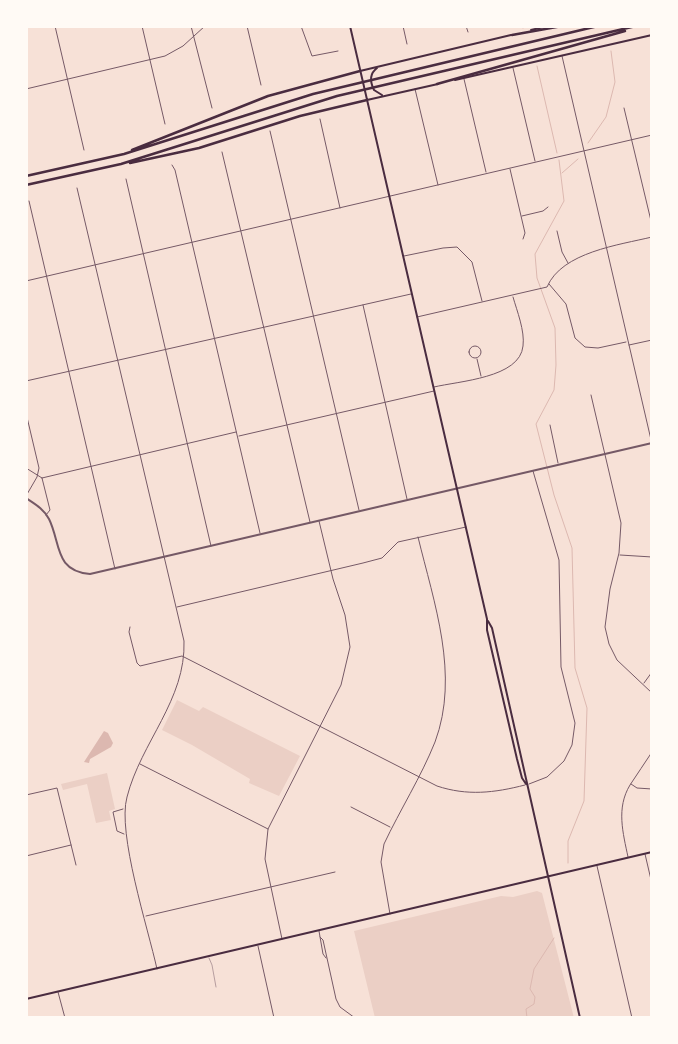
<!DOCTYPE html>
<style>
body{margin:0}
#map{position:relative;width:678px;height:1044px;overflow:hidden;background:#f7e1d7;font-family:Rubik,sans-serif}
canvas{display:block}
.frame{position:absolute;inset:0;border:28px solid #fffaf5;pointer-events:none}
</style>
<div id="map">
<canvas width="678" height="1044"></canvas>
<div class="frame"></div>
</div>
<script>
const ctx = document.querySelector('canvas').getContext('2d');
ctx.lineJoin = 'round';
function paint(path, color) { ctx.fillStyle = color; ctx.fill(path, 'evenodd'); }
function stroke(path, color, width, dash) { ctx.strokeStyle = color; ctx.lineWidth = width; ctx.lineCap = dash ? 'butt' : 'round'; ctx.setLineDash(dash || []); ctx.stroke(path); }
paint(new Path2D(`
 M177,700L199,711L203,707L300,756L279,796L249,783L250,779L192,745L162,730Z
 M107,773L115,809L109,811L111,820L96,823L87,784L63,790L61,784Z
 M537,891L542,893L574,1018H375L354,931L501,896L513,897Z`), '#ebcfc5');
paint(new Path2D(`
 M104,731L108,733L113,743L111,747L90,759L89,763L84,762Z`), '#dcb8b0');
stroke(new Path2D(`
 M523,26V28
 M537,66L557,153
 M588,143L606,117L615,82L611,51
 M559,160L564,201L535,254L537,278L555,328L556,365L554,390L536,424L554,495L572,548L575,668L587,708L584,801L568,841V863
 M562,173L578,159
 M527,1018L526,1009L534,1004L535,997L530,989L534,969L554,938`), '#dcb8b0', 1);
stroke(new Path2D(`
 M209,958L212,965L216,987`), '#755966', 0.5);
stroke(new Path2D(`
 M55,26L84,150
 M142,26L165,124
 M191,26L212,108
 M247,26L261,85
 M301,26L312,56L338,51
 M403,26L407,44
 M466,26L468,32
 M562,56L652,444
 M513,68L535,161
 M464,79L486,172
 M26,89L165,56L183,46L205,26
 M415,89L438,185
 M624,108L652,225
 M320,119L340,208
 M270,131L359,510
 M222,152L310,522
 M172,165L175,170L260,533
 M510,169L525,233L523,239
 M126,179L211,546
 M77,188L184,641C186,700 141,742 127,797C117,833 148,928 157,969
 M29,201L115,569
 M522,216L543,211L548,207
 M557,231L562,252L568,263
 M404,256L443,248L457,247L472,262L482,301
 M26,281L652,135
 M549,284L566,304L575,338L585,347L598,348L626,342
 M363,305L407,499
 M417,317L547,287C562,252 619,245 652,237
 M629,345L652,340
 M469 352a6 6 0 1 1 12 0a6 6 0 1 1-12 0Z
 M477,359L481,376
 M26,381L411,294
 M434,387C459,381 520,378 523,346C525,331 517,311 513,297
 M591,395L621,523L619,553L610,589L605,627L609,644L617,660L652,693
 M26,413L39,468L37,477L26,496
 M550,425L558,463
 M239,436L434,391
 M26,468L42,478
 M42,478L236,432
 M42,478L50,510L46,515
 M620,555L652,557
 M177,607L363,563L382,558L398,542L466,527
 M652,623V639
 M130,627L129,632L137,663L140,666L182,656L437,786C467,796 494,793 525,785
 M644,683L652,672
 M140,764L268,829
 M529,784L547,777L564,761L572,745L575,723L561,667L559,560L533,471
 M631,784L637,788L652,789
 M26,795L57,788L76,865
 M351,807L390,827
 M123,809L113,812L117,831L124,834
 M645,854L652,884
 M26,856L71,845
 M628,857C623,833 616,808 630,785C637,774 645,763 652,752
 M597,866L632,1018
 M390,914L381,862L384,844C400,810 421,777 435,742C460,675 434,603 418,537
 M146,916L335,872
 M319,931L323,954L326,958
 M320,937L323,940L336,999L340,1007L355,1018
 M282,939L265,859L268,829L341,685L350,647L345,615L333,579L319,521
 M258,946L274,1018
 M58,992L65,1018`), '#755966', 1);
stroke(new Path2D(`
 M26,498C35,504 44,509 49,519C61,543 54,571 90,574L652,443`), '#755966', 2);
stroke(new Path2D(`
 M350,26L487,619V630L517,759L522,778L526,784
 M531,30L548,26
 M377,68C369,74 370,82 374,90L382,95
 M360,71L511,35
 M455,80L652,35
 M367,100L438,84
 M488,621L492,628L580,1018
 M26,999L652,852`), '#4a2c40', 2);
stroke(new Path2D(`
 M512,35L562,26
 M437,84L625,31
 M132,150L268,96L360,71
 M130,163L199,148L300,116L367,100
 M26,176L124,154L313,94L598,26
 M26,185L121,164L337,96L636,26`), '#4a2c40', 2.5);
</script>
